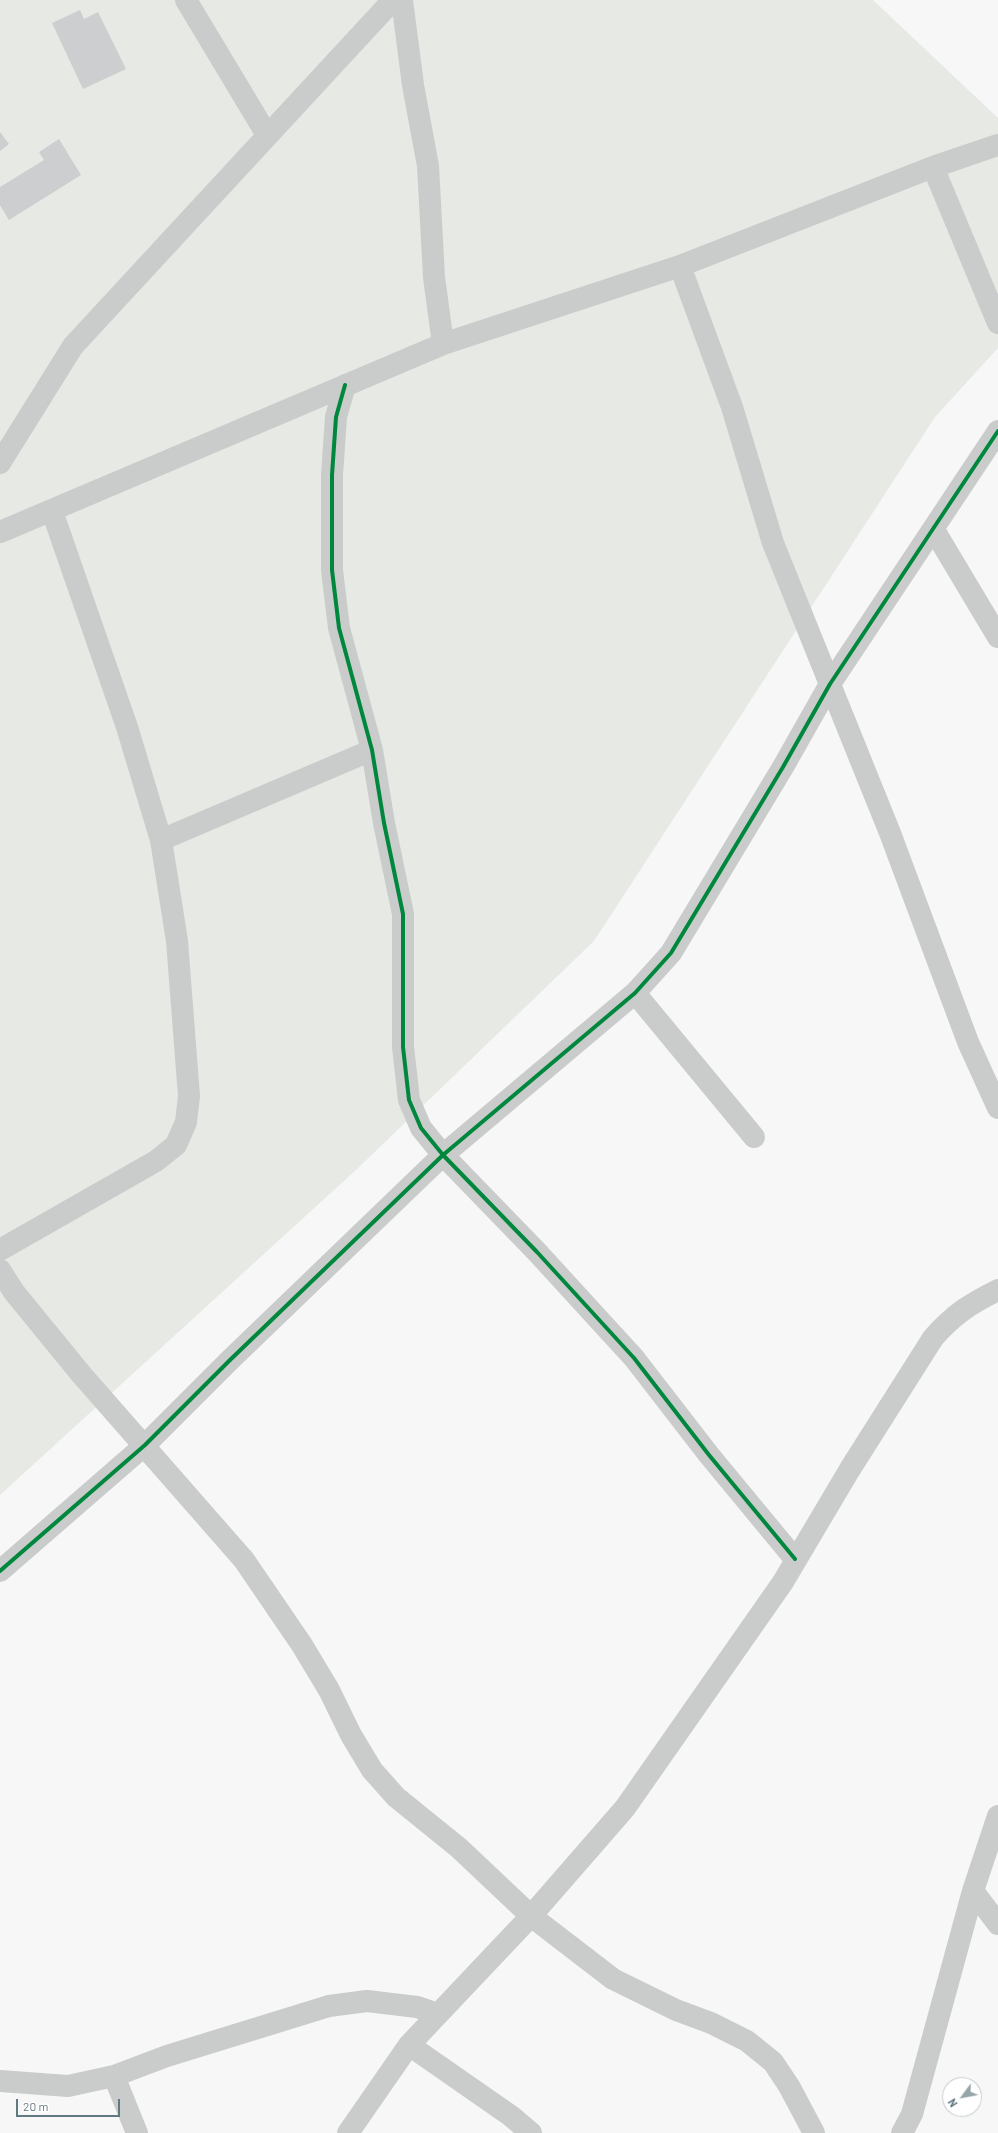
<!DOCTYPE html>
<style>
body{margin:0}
#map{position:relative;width:998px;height:2133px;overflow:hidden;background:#f7f7f7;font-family:Barlow,sans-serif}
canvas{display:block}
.north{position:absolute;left:942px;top:2077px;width:40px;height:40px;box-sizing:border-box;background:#fff;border:1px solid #c1c9cd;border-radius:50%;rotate:238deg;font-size:11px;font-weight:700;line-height:16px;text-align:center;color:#637981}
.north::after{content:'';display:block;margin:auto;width:14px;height:18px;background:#97a5aa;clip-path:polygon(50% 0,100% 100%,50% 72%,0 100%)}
.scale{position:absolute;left:16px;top:2099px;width:104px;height:18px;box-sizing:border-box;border:2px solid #637981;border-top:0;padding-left:5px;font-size:12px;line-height:14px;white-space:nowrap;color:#637981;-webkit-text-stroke:3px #fff;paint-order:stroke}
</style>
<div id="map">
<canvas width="998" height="2133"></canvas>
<div class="north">N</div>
<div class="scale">20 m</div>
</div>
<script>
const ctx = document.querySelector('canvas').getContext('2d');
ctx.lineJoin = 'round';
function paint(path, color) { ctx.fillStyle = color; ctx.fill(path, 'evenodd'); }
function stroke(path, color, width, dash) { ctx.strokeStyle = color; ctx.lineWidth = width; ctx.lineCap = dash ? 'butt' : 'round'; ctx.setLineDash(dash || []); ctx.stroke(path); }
paint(new Path2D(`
 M0,0H873L998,118V348L935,417L594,941L357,1169L0,1495Z`), '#e6e9e4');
paint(new Path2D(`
 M80,10L84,19L98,12L126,69L83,89L52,23Z
 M0,132L9,144L0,151Z
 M59,139L81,175L9,220L0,205V187L44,160L39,152Z`), '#cccecf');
stroke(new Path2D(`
 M186,0L267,135
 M402,0L413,85L428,166L434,277L443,344
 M933,167L998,323
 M680,266L732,407L773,543L890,833L968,1042L998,1108
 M345,385L336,417L332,475V570L339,628L372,750L384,823L403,914V1047L409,1100L421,1128L443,1155L537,1252L634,1358L709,1455L795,1559
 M0,463L73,346L393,0
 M934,530L998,637
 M0,532L443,344L680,266L933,167L998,145
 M161,840L372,750
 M635,993L754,1137
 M0,1250L156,1161L176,1145L186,1122L189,1096L177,941L161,840L127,727L52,511
 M0,1270L14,1292L81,1374L244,1560L302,1645L329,1690L351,1735L372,1770L396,1797L459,1848L531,1916L613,1979L676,2010L711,2023L747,2041L773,2062L789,2086L814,2133
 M0,1571L145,1445L230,1360L443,1155L635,993L671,953L783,767L830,684L998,431
 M973,1891L998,1924
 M409,2045L511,2116L531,2133
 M114,2076L137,2133
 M0,2081L68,2086L114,2076L167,2056L329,2006L367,2001L417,2007L438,2014
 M348,2133L409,2045L531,1916L625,1808L783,1582L850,1469L933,1338C954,1314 970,1304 998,1290
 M902,2133L912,2114L973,1891L998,1816`), '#cacccc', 22);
stroke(new Path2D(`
 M345,385L336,417L332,475V570L339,628L372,750L384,823L403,914V1047L409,1100L421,1128L443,1155L537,1252L634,1358L709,1455L795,1559
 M0,1571L145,1445L230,1360L443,1155L635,993L671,953L783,767L830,684L998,431`), '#00873e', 4);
</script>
